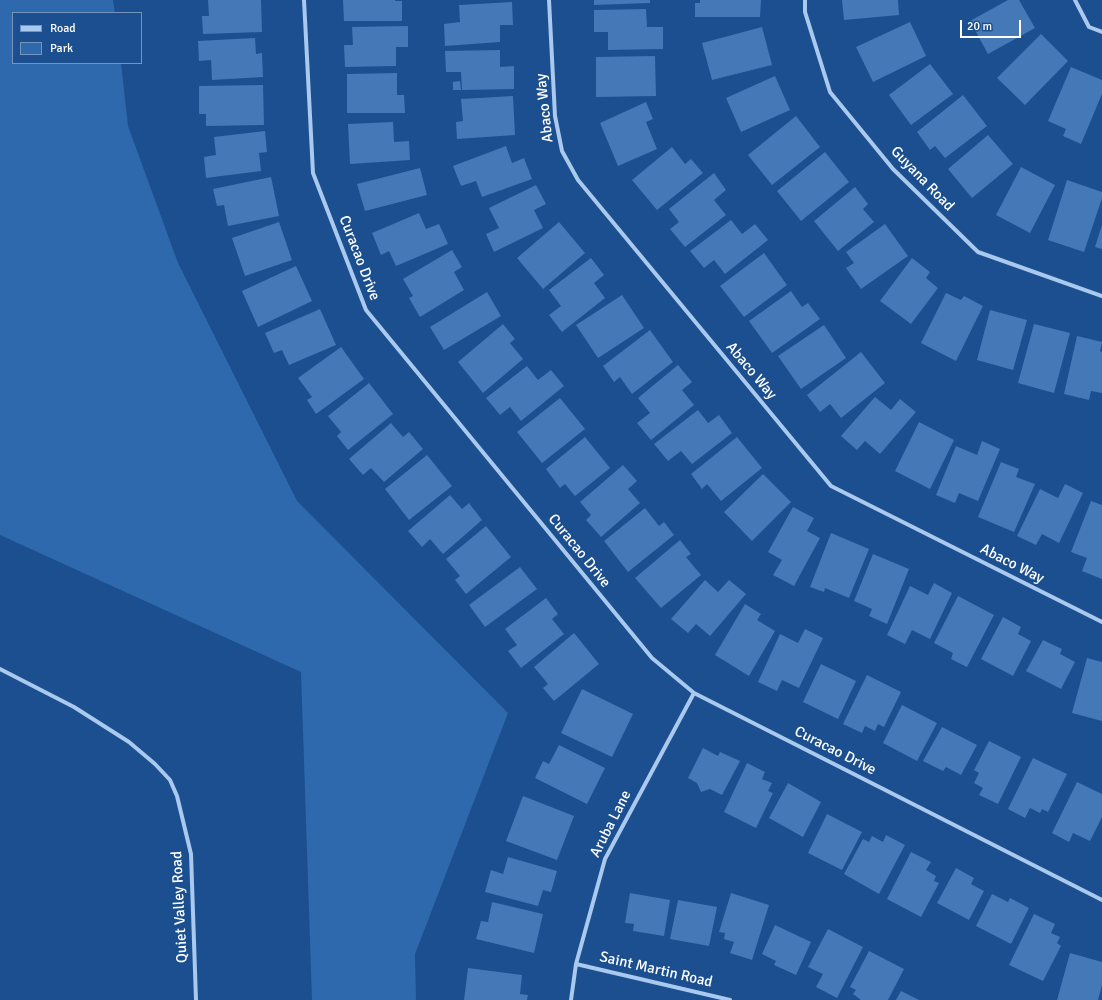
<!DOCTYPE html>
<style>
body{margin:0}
#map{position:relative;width:1102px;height:1000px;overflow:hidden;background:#1b4f8f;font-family:Signika,sans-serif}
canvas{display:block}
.legend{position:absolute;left:12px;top:12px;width:130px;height:52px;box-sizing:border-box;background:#1b4f8f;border:1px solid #7695bc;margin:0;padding:5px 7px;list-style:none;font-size:12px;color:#fff}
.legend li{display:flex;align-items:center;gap:8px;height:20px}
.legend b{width:20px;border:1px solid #7695bc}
.scale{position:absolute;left:960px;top:20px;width:61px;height:18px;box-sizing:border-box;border:2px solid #fff;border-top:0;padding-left:5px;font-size:12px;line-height:14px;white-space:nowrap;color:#fff;-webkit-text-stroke:3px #1b4f8f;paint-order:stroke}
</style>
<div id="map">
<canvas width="1102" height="1000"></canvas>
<ul class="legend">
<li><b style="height:5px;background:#a9c9ee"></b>Road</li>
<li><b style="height:11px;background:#2e69ad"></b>Park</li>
</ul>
<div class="scale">20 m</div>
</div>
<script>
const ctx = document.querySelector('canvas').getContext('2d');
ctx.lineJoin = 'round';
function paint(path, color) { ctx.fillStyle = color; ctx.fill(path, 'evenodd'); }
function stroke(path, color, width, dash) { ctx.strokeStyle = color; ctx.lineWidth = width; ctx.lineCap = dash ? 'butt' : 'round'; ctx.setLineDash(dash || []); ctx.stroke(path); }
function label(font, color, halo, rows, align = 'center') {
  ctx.font = font + ' Signika,sans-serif'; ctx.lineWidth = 3; ctx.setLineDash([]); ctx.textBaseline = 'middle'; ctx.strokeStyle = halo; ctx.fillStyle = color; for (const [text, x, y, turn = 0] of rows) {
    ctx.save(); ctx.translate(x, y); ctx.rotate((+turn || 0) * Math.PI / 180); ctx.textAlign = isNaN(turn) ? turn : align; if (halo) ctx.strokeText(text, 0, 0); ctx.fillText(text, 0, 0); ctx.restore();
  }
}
paint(new Path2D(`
 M0,0H113L115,13H13V63H121L128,126L178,263L297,501L508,713L415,954L416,1000H312L301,672L0,535Z`), '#2e69ad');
paint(new Path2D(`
 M208,0H261L262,32L203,34L202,16H209Z
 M343,0H395V1H402V21H344Z
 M594,0H650V3L594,5Z
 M700,0H761L760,17H695V3H700Z
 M842,0H898L899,15L844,20Z
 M1008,0H1019L1035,28L988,54L970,21Z
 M512,2L513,25H500V42L445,46L444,24L460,22L459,5Z
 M646,9L647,27H663V49L608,50V32H594V10Z
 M910,22L926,56L873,82L856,47Z
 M408,26V47H396V66L345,67L344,45H353L352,27Z
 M762,27L772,65L712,80L702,43Z
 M1041,34L1068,61L1025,105L997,78Z
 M255,38L256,54L262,53L263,77L212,80L211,60L199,61L198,41Z
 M500,50V67L514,66V89L462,90L461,72H446L445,51Z
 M655,56L656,96L596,97V57Z
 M930,64L953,94L911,125L889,95Z
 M1071,67L1102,80V94L1081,144L1063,136L1066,129L1048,121Z
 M397,73V95H404L405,113H347V74Z
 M775,76L790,110L741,132L726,98Z
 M460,81L461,90H453V82Z
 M263,85L264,125L206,126V114H199V86Z
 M963,95L987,126L945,158L935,146L930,150L917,132Z
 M513,96L515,135L457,139L456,122L463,121L461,99Z
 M646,102L653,119L646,122L657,149L618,166L600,123Z
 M796,116L820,147L772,185L748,155Z
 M393,122L394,142L409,141L410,160L350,164L348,124Z
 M265,131L267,152L259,153L261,171L206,178L204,157L216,155L214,137Z
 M988,135L1013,164L972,198L948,169Z
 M506,146L512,163L524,158L532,179L482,197L476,181L461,186L453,166Z
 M672,147L685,164L691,159L703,173L657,210L632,180Z
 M825,152L849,182L801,221L777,191Z
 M1021,167L1055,185L1030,233L996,215Z
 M420,168L427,195L365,211L357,184Z
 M714,173L726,190L714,200L726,215L685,247L670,229L679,222L669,209Z
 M271,177L279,216L228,226L224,205L217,206L213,189Z
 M1067,180L1102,192V198L1084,252L1048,240Z
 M536,185L546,204L534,210L543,228L494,252L486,234L499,228L489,208Z
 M855,187L868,204L863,209L874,222L838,251L814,221Z
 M419,213L426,229L439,224L448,244L396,266L389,251L381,255L372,233Z
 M731,220L742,234L755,224L768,240L725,274L714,260L704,268L690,251Z
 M279,222L292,260L245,276L232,238Z
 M559,222L585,253L543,289L517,258Z
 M885,224L908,256L861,289L846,268L854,263L846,252Z
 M1102,225V249L1095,247Z
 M452,250L462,267L454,272L464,290L420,317L409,298L413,296L403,279Z
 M764,253L787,285L744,317L720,286Z
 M591,258L604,275L594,283L605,298L562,332L549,315L561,306L549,290Z
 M912,258L930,272L926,278L938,288L911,324L880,301Z
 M296,266L312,301L258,327L242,291Z
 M791,291L802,307L808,303L820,319L772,353L749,321Z
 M487,292L501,316L444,350L430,327Z
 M946,293L961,300L964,296L983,306L956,361L921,343Z
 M622,295L644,328L598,358L576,325Z
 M320,309L336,345L289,365L282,350L274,353L265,333Z
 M990,310L1027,320L1013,370L977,360Z
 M503,324L515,339L510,343L523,359L483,393L458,362Z
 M1034,324L1070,333L1054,393L1018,383Z
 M824,325L846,358L801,389L778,356Z
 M650,330L673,362L632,394L620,377L614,382L603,366Z
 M1077,336L1102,342L1100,351L1102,352V393L1091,391L1089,400L1064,394Z
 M341,347L364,379L316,414L307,400L312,397L298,378Z
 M861,352L885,383L841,418L830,404L820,412L807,395Z
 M678,365L692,382L682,390L694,405L651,440L637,423L650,413L638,398Z
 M527,366L538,380L551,370L564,386L521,421L510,407L500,415L486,398Z
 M369,383L393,414L348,450L337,436L341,432L328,416Z
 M875,397L891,410L900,399L916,412L880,454L865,441L857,450L841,436Z
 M560,398L585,429L542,463L517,432Z
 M698,410L708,423L719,415L732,433L692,464L681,451L668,461L654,444Z
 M919,422L954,440L930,489L895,471Z
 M391,423L403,437L409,432L423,449L384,482L371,468L363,475L349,459Z
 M585,437L610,468L575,496L565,484L560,488L546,469Z
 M737,437L762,468L721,501L707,484L702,489L691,474Z
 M982,441L1000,449L978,501L959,493L955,503L936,495L956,446L977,455Z
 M427,455L452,486L409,520L385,489Z
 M1001,462L1019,469L1016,477L1035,484L1014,532L978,517Z
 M623,465L637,481L628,489L640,503L601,537L586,520L591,515L580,502Z
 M763,474L791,502L752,541L724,512Z
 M1065,484L1083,493L1059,543L1042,534L1036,545L1017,536L1040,489L1058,498Z
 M450,495L462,509L469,503L482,520L443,554L430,539L422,547L408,531Z
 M1091,501L1102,505V579L1082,571L1087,558L1071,552Z
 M793,507L814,518L807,531L820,538L794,586L773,575L782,560L768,552Z
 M645,508L659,526L664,522L674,535L628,572L604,541Z
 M486,526L511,557L466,594L455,580L460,576L446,559Z
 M831,533L869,549L849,598L825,588L824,592L810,587Z
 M680,540L691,554L686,557L701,575L661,608L635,578Z
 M873,554L909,569L887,624L869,616L872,609L854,601Z
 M520,567L537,589L485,627L469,605Z
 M705,580L718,592L729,580L746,594L710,636L696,624L688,633L671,619Z
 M934,583L952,593L930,639L912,630L905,644L887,635L910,586L928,595Z
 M958,596L994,615L967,667L951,659L953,653L934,643Z
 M546,598L558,614L552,619L564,634L521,668L508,651L517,645L505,629Z
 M745,604L761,614L757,620L775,631L749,676L715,655Z
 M1003,617L1021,627L1018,634L1031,641L1013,676L981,659Z
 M805,629L823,638L799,688L782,680L777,691L758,682L780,634L798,643Z
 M574,633L599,664L554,701L543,688L548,684L534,667Z
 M1043,640L1062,649L1060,654L1075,662L1061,689L1026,671Z
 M1087,658L1102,662V721L1072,713Z
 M821,664L856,681L838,719L803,702Z
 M867,675L901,692L884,727L878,724L875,731L865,726L862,733L843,724Z
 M582,689L633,714L612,757L561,733Z
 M902,705L937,723L917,761L883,743Z
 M942,727L977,745L961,775L946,767L943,771L923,761Z
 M989,741L1021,757L998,804L979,795L983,788L974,783L979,773L974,770Z
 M559,745L605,768L587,804L535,778L543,761L549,764Z
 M703,748L718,756L720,752L740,761L722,795L710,789L701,792L697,783L688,778Z
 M1033,758L1067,774L1048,812L1042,809L1040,813L1030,808L1025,818L1008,809Z
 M747,763L765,772L762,779L772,783L768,791L773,793L756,828L724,812Z
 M1077,782L1102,794V817L1090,841L1073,833L1069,842L1052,833Z
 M788,783L821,802L803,837L769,818Z
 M523,796L574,816L557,860L506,841Z
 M827,814L862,832L842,870L808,853Z
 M886,835L905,845L879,894L844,874L863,839L869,842L872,836L883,842Z
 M911,852L931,862L926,870L936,876L934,881L939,883L921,917L887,899Z
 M508,857L557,871L551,892L543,890L538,906L485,892L491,870L503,874Z
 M956,868L974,878L971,884L984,891L969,920L937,903Z
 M630,893L670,900L664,936L633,931L634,924L625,923Z
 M731,893L769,905L752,960L730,953L734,942L724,939L725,933L719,932Z
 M992,894L1008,902L1010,898L1029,908L1011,944L976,926Z
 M678,900L717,907L709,946L670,939Z
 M492,902L543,914L534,953L476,939L481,921L488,922Z
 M1034,914L1055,924L1051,933L1060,937L1057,943L1061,946L1043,981L1009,965Z
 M775,925L811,942L796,975L774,965L776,961L762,954Z
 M828,929L863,947L837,998L816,987L823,974L808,967Z
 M869,951L904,969L888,1000H861L853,994L856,990L850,987Z
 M1070,953L1102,962V985L1098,1000H1057Z
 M468,968L522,975L520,994L528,995L527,1000H464Z
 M901,991L919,1000H896Z`), '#4478b7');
stroke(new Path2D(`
 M304,0L313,173L366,310L652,658L694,693L1102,900
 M549,0L555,116L562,151L578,180L831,486L1102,622
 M805,0V12L830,92L893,169L978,252L1102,296
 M1075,0L1089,27L1102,32
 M0,669L74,707L129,742L155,764L170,780L177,796L191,854L196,1000
 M576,964L730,1000
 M571,1000L576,964L605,859L694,693`), '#a9c9ee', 4);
label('15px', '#fff', '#1b4f8f', [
 ["Abaco Way",545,108,-96],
 ["Guyana Road",922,179,46],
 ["Curacao Drive",359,258,69],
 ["Abaco Way",751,371,50],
 ["Curacao Drive",579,551,51],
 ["Abaco Way",1012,564,27],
 ["Curacao Drive",835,751,27],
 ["Aruba Lane",611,824,-63],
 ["Quiet Valley Road",180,907,-93],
 ["Saint Martin Road",656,970,13]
]);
</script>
